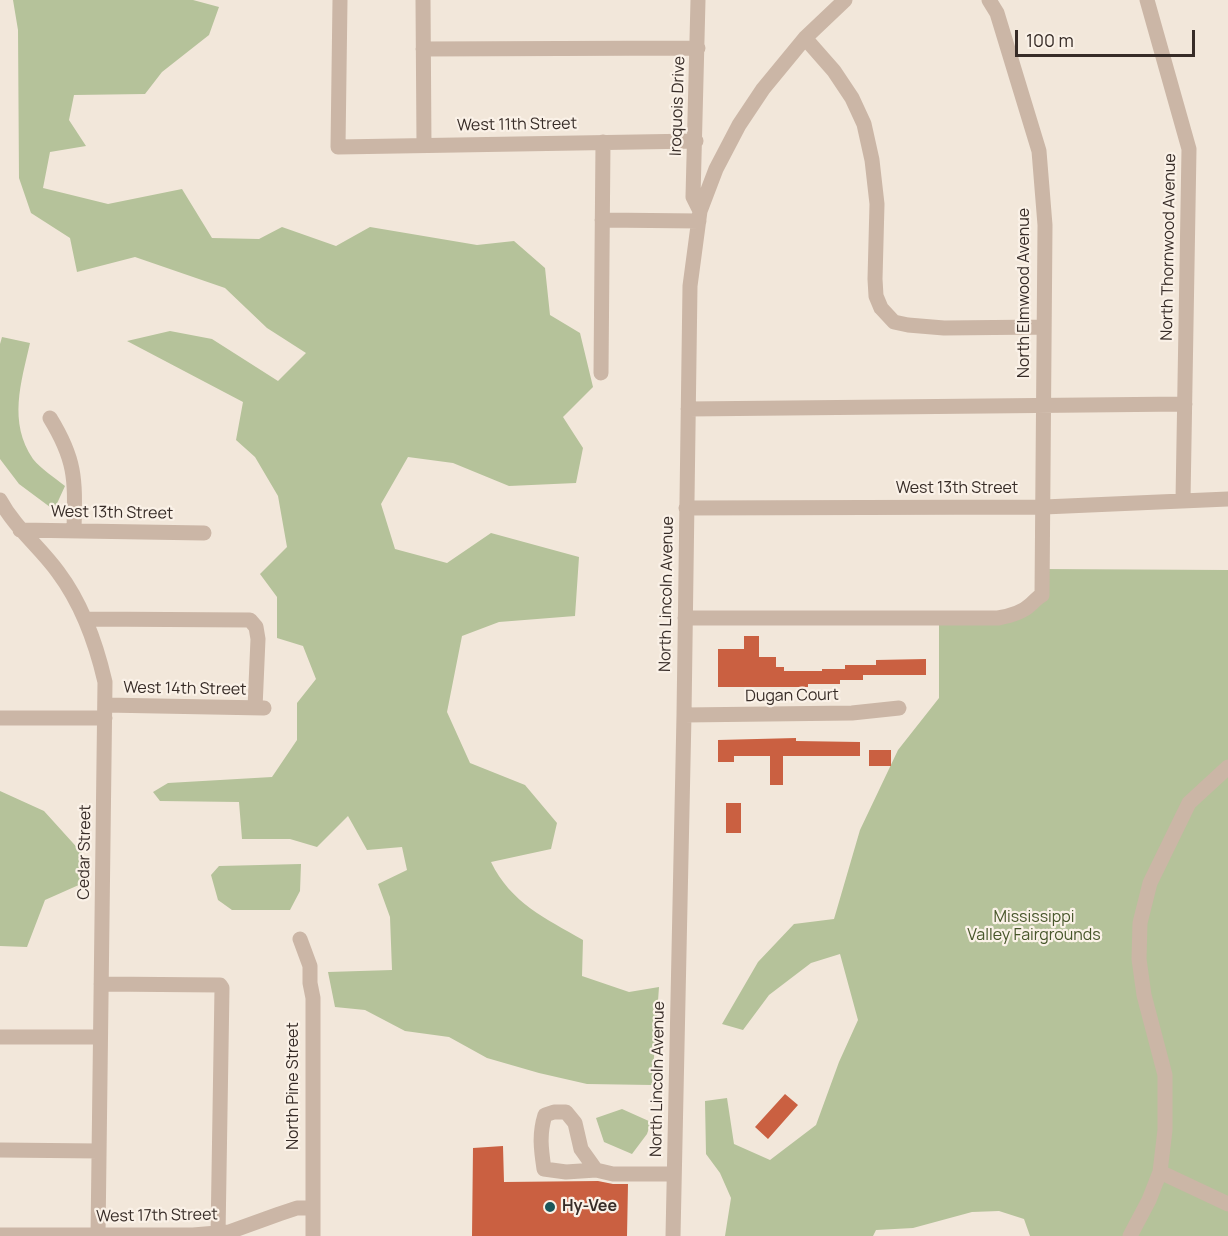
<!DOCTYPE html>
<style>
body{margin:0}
#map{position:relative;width:1228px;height:1236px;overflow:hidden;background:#f2e7da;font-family:Manrope,sans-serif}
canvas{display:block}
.scale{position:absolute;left:1015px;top:30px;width:180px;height:27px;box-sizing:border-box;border:3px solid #372c27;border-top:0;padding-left:8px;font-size:18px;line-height:21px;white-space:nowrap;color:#372c27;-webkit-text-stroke:4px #faf1e7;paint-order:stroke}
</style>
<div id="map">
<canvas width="1228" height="1236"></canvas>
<div class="scale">100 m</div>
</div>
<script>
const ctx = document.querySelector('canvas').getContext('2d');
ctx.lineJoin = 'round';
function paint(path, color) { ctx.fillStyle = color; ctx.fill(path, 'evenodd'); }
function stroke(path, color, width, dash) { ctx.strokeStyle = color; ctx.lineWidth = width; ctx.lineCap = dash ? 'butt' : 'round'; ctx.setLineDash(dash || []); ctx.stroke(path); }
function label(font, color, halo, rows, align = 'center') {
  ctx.font = font + ' Manrope,sans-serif'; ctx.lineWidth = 4.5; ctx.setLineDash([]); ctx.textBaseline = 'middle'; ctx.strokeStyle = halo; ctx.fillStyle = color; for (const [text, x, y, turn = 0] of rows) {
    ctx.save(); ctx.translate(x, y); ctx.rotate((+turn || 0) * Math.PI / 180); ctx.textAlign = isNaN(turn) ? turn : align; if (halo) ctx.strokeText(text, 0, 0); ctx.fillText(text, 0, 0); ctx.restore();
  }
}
paint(new Path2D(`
 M13,0H193L219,7L209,35L162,72L145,94L74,95L69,120L86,146L50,152L43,188L108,204L182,189L212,238L259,239L282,227L336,246L370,227L477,245L514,241L545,268L550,315L580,333L593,387L563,417L583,448L576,483L509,486L453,463L408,457L381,504L395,549L447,563L491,533L579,557L575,616L499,622L462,636L447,712L470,763L525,785L557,823L551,849L491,862C511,903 545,918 583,940L582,976L629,992L659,987L652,1085L587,1084L539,1073L487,1058L449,1037L405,1031L365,1010L335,1007L328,972L392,970L390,917L378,884L407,870L402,847L367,850L348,816L317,847L290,839H242L239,802L160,801L153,792L168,783L272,777L297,740V703L316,679L303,646L277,638V597L260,574L287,547L278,496L255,457L236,440L243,402L127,341L170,331L212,339L278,381L306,353L267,328L225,288L135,257L77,272L70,238L31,213L19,178L18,30Z
 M2,337L30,343C21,383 8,422 33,459C41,469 55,478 65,486L54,510L19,484L0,459V344Z
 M1041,569L1228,570V1236H1030L1024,1219L999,1211L972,1212L913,1228L876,1230L873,1236H725L731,1198L720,1173L706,1154L705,1101L727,1098L734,1144L770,1160L816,1125L839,1062L858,1020L840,954L811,963L769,995L743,1030L722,1024L758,962L794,924L834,919L860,830L898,750L939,698V619L998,618L1035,599Z
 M0,791L44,811L82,853L81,884L45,900L27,947L0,946Z
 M301,864L300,891L290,910H232L218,900L211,875L219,866Z
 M622,1109L651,1122L647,1134L632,1154L604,1142L596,1118Z`), '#b5c29a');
paint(new Path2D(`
 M744,636H759V657H776V667H784V671H822V669H845V665H876V660L926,659V675H863V680H840V684H808V687H718V649H744Z
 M796,738V741L860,742V756H783V785H770V756H734V762H718V740Z
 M869,750H891V766H869Z
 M726,803H741V833H726Z
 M785,1094L798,1105L768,1139L755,1127Z
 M503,1146L504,1182L598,1181L613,1184H628L627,1236H472L473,1148Z`), '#ca6041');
stroke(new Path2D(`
 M340,0L338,147L696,141
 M423,0L424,145
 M698,0L693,197L700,211
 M1147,0L1189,149L1183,500
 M805,38L834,71L852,98L864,124L872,160L877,204L875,279L876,296L881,308L894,322L908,325L944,328L1044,327
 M423,49L698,48
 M602,220L699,221
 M601,373L603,142
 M688,409L1185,404
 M50,418C77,462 75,481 74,531
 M0,500C15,528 39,546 58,572C82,604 96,643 105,682L98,1236
 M686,508L1044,507L1228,499
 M20,530L204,533
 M685,618H998C1009,616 1022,613 1030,605C1035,601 1036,598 1042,595L1045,225L1039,151L997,13L989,0
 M85,619L250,620L256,627L258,639L255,708
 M105,705L264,708
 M684,715L852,713L899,708
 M0,718H105
 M300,939L310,966V983L313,998V1236
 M101,984L220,985L222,988L218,1236
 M0,1037H100
 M0,1150L99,1151
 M596,1170L566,1172L544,1169C541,1149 539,1134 545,1115L554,1112H566L575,1123L581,1149L596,1170L613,1174H674
 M1160,1172L1228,1204
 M0,1235H193L229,1232L279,1214L297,1208H311
 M673,1236L684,715L690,286L700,211L716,169L739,125L763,89L805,38L845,0
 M1130,1236L1149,1200L1160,1172L1165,1130V1075L1144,995L1139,959L1140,923L1150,883L1189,803L1228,767`), '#cbb6a6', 15);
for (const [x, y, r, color] of [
 [550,1207,6,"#1b565a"]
]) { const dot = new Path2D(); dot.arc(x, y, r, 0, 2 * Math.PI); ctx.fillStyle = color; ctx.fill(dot); stroke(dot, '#faf1e7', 2); }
label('16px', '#372c27', '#faf1e7', [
 ["Iroquois Drive",678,106,-88],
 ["West 11th Street",517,125,-1],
 ["North Thornwood Avenue",1169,247,-89],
 ["North Elmwood Avenue",1025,293,-90],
 ["West 13th Street",957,489],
 ["West 13th Street",112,513,1],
 ["North Lincoln Avenue",667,594,-89],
 ["West 14th Street",185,689,1],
 ["Dugan Court",792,696,-1],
 ["Cedar Street",85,852,-89],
 ["North Lincoln Avenue",658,1079,-89],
 ["North Pine Street",294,1086,-90],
 ["West 17th Street",157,1216,-1]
]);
label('16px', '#47562a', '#faf1e7', [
 ["Mississippi",1034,918],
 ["Valley Fairgrounds",1034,936]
]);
label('bold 16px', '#372c27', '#faf1e7', [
 ["Hy-Vee",562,1207]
], 'left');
</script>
